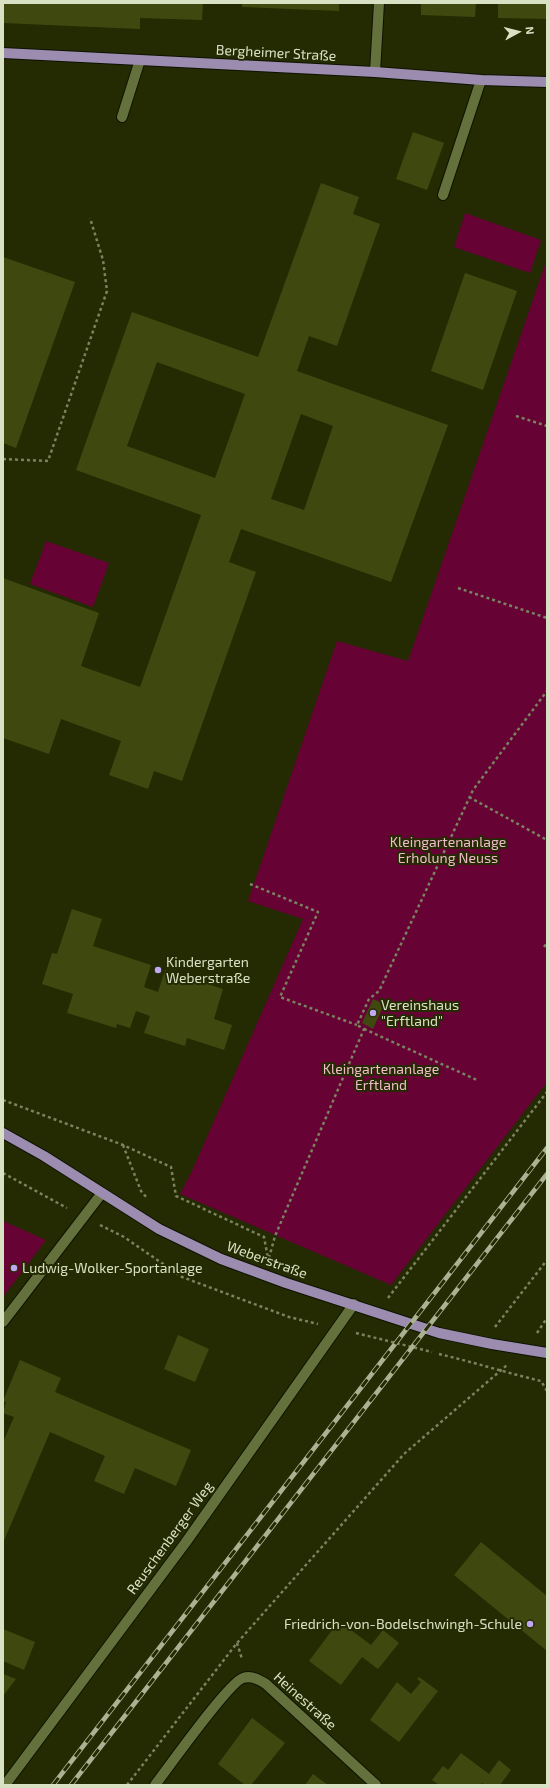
<!DOCTYPE html>
<meta charset="utf-8">
<style>
body{margin:0}
#map{position:relative;width:550px;height:1788px;overflow:hidden;background:#242b02;font-family:"Exo 2",sans-serif}
canvas{display:block}
.frame{position:absolute;inset:0;border:4px solid #d9e1c5;pointer-events:none}
.north{position:absolute;left:498px;top:12px;width:40px;height:40px;-webkit-text-stroke:3px #242b02;paint-order:stroke;rotate:83deg;font-size:11px;font-weight:700;line-height:16px;text-align:center;color:#d9e1c5}
.north::after{content:'';display:block;margin:auto;width:14px;height:18px;background:#d9e1c5;clip-path:polygon(50% 0,100% 100%,50% 72%,0 100%)}
</style>
<div id="map">
<canvas width="550" height="1788"></canvas>
<div class="frame"></div>
<div class="north">N</div>
</div>
<script>
const ctx = document.querySelector('canvas').getContext('2d');
ctx.lineJoin = 'round';
function paint(path, color) { ctx.fillStyle = color; ctx.fill(path, 'evenodd'); }
function stroke(path, color, width, dash) { ctx.strokeStyle = color; ctx.lineWidth = width; ctx.lineCap = dash ? 'butt' : 'round'; ctx.setLineDash(dash || []); ctx.stroke(path); }
function label(font, color, halo, rows, align = 'center') {
  ctx.font = font + ' "Exo 2",sans-serif'; ctx.lineWidth = 4; ctx.setLineDash([]); ctx.textBaseline = 'middle'; ctx.strokeStyle = halo; ctx.fillStyle = color; for (const [text, x, y, turn = 0] of rows) {
    ctx.save(); ctx.translate(x, y); ctx.rotate((+turn || 0) * Math.PI / 180); ctx.textAlign = isNaN(turn) ? turn : align; if (halo) ctx.strokeText(text, 0, 0); ctx.fillText(text, 0, 0); ctx.restore();
  }
}
paint(new Path2D(`
 M465,213L541,240L530,273L454,247Z
 M547,259V1082L391,1285L180,1194L192,1171L303,919L248,901L337,641L408,661Z
 M46,541L109,563L93,607L30,584Z
 M3,1221L46,1240L3,1297Z`), '#660234');
paint(new Path2D(`
 M3,3H203L202,20L140,18V29L3,23Z
 M242,3H339V11L242,7Z
 M421,3H476L475,17L421,15Z
 M498,3H547V19L498,18Z
 M413,132L444,143L427,190L396,179Z
 M321,183L359,197L353,214L380,224L337,346L309,336L297,371L448,425L391,582L241,529L229,562L256,572L182,781L154,771L148,789L109,775L121,741L61,719L49,754L3,738V578L99,613L81,666L140,687L201,515L76,470L132,312L258,357ZM157,362L245,394L215,478L127,446ZM301,414L333,426L304,510L271,499Z
 M3,257L75,282L16,448L3,443Z
 M465,273L517,291L483,390L431,371Z
 M72,909L102,919L93,946L151,965L144,987L158,992L165,970L223,989L214,1019L232,1025L224,1050L187,1038L185,1046L144,1033L150,1016L136,1011L130,1028L117,1024L116,1028L67,1013L73,994L42,984L52,953L57,954Z
 M373,999L384,1004L373,1029L362,1023Z
 M178,1335L209,1349L195,1382L164,1369Z
 M20,1360L61,1378L55,1392L191,1450L176,1486L135,1468L124,1494L94,1481L105,1456L50,1432L3,1543V1442L14,1417L3,1413L6,1402L3,1401Z
 M481,1542L547,1596V1651L454,1575Z
 M339,1621L371,1645L383,1630L399,1643L378,1669L362,1657L341,1685L309,1661Z
 M3,1629L35,1642L24,1670L3,1661Z
 M3,1674L16,1679L3,1696Z
 M419,1677L438,1691L399,1742L370,1720L397,1682L411,1694L421,1682L417,1679Z
 M252,1718L285,1743L251,1785H245L218,1764Z
 M461,1753L489,1774L499,1760L511,1770L500,1785H485L482,1783L480,1785H439L432,1780L443,1766L448,1770Z
 M313,1774L328,1785H305Z`), '#3f490f');
const minor = new Path2D(`
 M375,72L379,3
 M122,117L140,60
 M443,195L481,80
 M3,1322L102,1193
 M5,1785L186,1542L354,1304
 M155,1785C168,1768 229,1682 243,1678C252,1675 260,1680 266,1684L376,1785`);
const major = new Path2D(`
 M3,53L375,72L481,80L547,82
 M3,1133L44,1156L159,1229L221,1259L286,1283L439,1333L492,1344L547,1353`);
stroke(minor, '#0e1300', 12);
stroke(major, '#0e1300', 12);
stroke(new Path2D(`
 M516,416L547,426
 M3,459L48,461L107,291L103,260L90,218
 M458,588L547,618
 M469,797L547,840
 M250,884L318,912L280,997L357,1025
 M544,947L547,943
 M364,1029L477,1080
 M3,1100L123,1145L171,1167L176,1196L264,1237L268,1258
 M123,1145L141,1191L147,1198
 M3,1173L67,1208
 M100,1225L124,1237L182,1277L289,1317L318,1324
 M269,1258L275,1236L364,1029L357,1025L369,999L379,991L473,790L547,691
 M388,1298L547,1092
 M495,1327L547,1260
 M356,1333L432,1352
 M537,1333L547,1318
 M439,1354C473,1362 507,1373 541,1381L547,1391
 M237,1643L242,1659
 M127,1785L237,1643L404,1454L507,1365`), '#7b825f', 2.5, [3, 3]);
stroke(minor, '#65713c', 10);
stroke(major, '#9b8cb0', 10);
const rail = new Path2D(`
 M53,1785L547,1148
 M71,1785L547,1174`);
stroke(rail, '#abb293', 4.5);
stroke(rail, '#242b02', 3, [9]);
for (const [x, y, r, color] of [
 [158,970,4,"#c1a8f3"],
 [373,1013,4,"#c1a8f3"],
 [14,1268,4,"#c1a8f3"],
 [530,1624,4,"#c1a8f3"]
]) { const dot = new Path2D(); dot.arc(x, y, r, 0, 2 * Math.PI); ctx.fillStyle = color; ctx.fill(dot); stroke(dot, '#242b02', 1.5); }
label('14px', '#d9e1c5', '#242b02', [
 ["Bergheimer Straße",276,53,3],
 ["Weberstraße",267,1260,20],
 ["Reuschenberger Weg",170,1538,-54],
 ["Heinestraße",305,1701,42]
]);
label('14px', '#f1bbcb', '#242b02', [
 ["Kleingartenanlage",448,842],
 ["Erholung Neuss",448,858],
 ["Kleingartenanlage",381,1069],
 ["Erftland",381,1085]
]);
label('14px', '#d9e1c5', '#242b02', [
 ["Kindergarten",166,962],
 ["Weberstraße",166,978],
 ["Vereinshaus",381,1005],
 ["\"Erftland\"",381,1021],
 ["Ludwig-Wolker-Sportanlage",22,1268],
 ["Friedrich-von-Bodelschwingh-Schule",522,1624,"right"]
], 'left');
</script>
